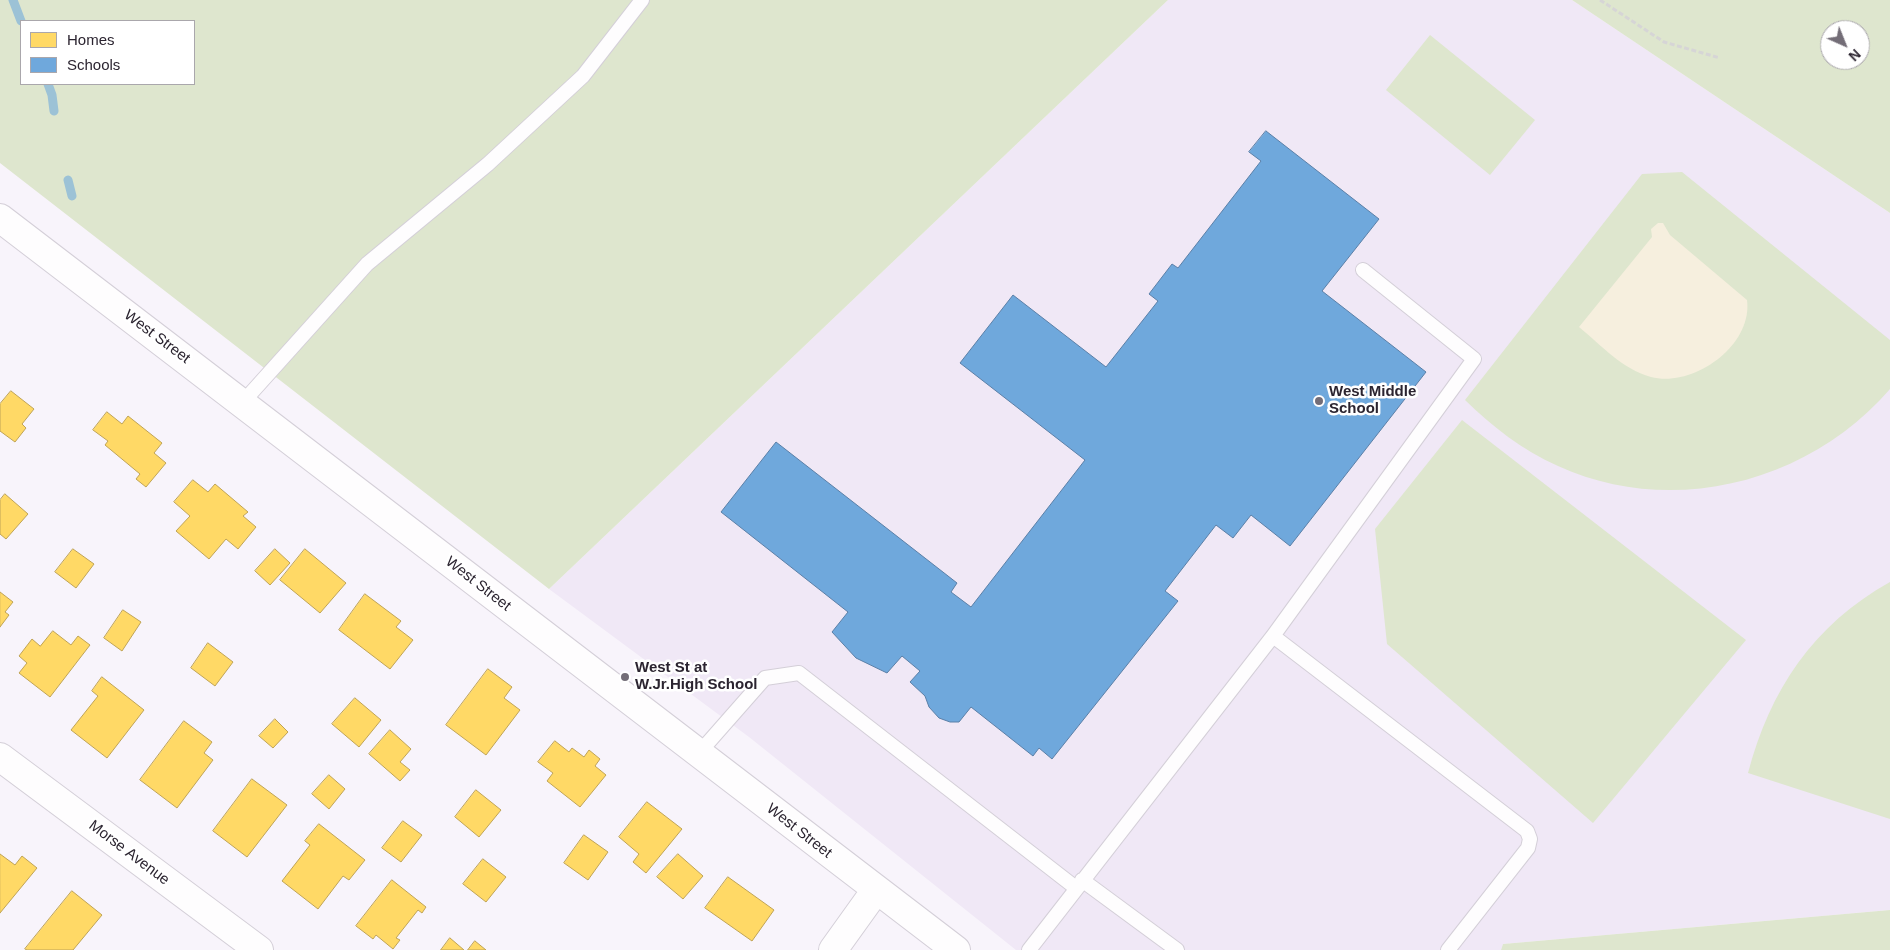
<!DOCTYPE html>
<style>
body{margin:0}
#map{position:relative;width:1890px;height:950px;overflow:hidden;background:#f8f4fb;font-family:Helvetica,sans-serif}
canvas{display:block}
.legend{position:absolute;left:20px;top:20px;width:175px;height:65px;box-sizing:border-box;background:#fff;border:1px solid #aaa7ac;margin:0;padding:6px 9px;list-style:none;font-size:15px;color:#2b2430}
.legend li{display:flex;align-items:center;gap:10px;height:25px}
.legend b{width:25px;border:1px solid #aaa7ac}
.north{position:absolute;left:1820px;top:20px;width:50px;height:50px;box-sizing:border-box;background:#fff;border:1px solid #aaa7ac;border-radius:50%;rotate:136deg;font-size:14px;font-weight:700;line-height:20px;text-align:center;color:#2b2430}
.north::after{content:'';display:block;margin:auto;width:18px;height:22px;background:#736d77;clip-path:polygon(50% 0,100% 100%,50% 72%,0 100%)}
</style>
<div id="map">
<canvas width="1890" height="950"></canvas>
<ul class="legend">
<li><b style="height:14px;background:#ffd966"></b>Homes</li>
<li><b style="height:14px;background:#6fa8dc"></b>Schools</li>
</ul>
<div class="north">N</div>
</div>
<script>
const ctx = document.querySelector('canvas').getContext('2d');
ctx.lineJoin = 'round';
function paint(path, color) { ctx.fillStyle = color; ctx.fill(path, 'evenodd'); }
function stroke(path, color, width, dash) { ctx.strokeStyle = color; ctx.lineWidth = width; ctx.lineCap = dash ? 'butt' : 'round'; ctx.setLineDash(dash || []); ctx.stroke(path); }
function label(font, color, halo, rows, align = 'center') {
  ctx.font = font + ' Helvetica,sans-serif'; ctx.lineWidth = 5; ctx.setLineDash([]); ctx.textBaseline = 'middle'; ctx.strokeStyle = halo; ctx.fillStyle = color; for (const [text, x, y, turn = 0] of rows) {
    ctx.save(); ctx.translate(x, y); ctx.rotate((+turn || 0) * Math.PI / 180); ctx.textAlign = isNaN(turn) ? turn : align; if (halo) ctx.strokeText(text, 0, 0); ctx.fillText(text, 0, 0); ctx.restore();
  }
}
paint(new Path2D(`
 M1168,0H1572L1890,213V910L1503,944L1501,950H1016L749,737L549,589Z`), '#f0e8f6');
paint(new Path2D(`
 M0,0H1168L549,589L0,163ZM21,21H194V84H21Z
 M1572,0H1890V213ZM1830,30H1860V60H1830Z
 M1430,35L1535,120L1490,175L1386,90Z
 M1682,172L1890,340V389C1809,483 1672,518 1558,466C1522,450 1493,427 1465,400L1642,174Z
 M1462,420L1746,640L1593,823L1387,644L1375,529Z
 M1890,582V819L1748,773C1770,690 1813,625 1890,582Z
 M1890,910V950H1501L1503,944Z`), '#dee6ce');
paint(new Path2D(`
 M1658,223H1663L1670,235L1747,300C1753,346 1693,388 1651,377C1622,369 1601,345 1579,327L1652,237L1651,229Z`), '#f6efde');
const homes = new Path2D(`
 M11,391L34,409L22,424L26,428L15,442L0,431V404Z
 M107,412L122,424L128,416L162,443L154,453L166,463L146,487L136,479L140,474L105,445L108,441L93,430Z
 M193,480L208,492L215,484L248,512L243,516L256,527L238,549L226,539L209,559L176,531L190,516L174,502Z
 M5,494L28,514L6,539L0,534V500Z
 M73,549L94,564L76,588L55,572Z
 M275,549L290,563L270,585L255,571Z
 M305,549L346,583L320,613L280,580Z
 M0,592L13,602L5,612L9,615L0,627Z
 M365,594L401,621L396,627L413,640L390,669L339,630Z
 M123,610L141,622L122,651L104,638Z
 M53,631L71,645L78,636L90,645L50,697L19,673L27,663L19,656L32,639L40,646Z
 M208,643L233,662L215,686L191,668Z
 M488,669L512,687L504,698L520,710L486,755L446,725Z
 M102,677L144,710L107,758L71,730L98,696L92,691Z
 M355,698L381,720L359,747L332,724Z
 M275,719L288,732L273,748L259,736Z
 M184,721L212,742L204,753L213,760L177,808L140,780Z
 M390,730L411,749L400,762L410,770L400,781L369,754Z
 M555,741L569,752L572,748L584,757L589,750L600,759L595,766L606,775L580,807L547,781L553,773L538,762Z
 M329,775L345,789L329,809L312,794Z
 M252,779L287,805L247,857L213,831Z
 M476,790L501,810L479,837L455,817Z
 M647,802L682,829L646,873L633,862L639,854L619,837Z
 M403,821L422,835L401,862L382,848Z
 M319,824L365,860L349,880L343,876L318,909L282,881L310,845L305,841Z
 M584,835L608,852L588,880L564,863Z
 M0,854L15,865L22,856L37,868L0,913Z
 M678,854L703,876L683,899L657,877Z
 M483,859L506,877L486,902L463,884Z
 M728,877L774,910L752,941L705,908Z
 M392,880L426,907L422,913L418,910L396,938L400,940L393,949L376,935L373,939L356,926Z
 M72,891L102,915L73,950H27L25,949Z
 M450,938L464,950H441Z
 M475,941L486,950H468Z`);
paint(homes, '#ffd966');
stroke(homes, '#bfa356', 1);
const schools = new Path2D(`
 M1266,131L1379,219L1322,291L1426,372L1290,546L1251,515L1233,538L1216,525L1165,591L1178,601L1052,759L1039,748L1033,756L971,707L959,722H950L939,718L929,707L925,696L910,682L920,671L902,656L887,673L856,658L832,632L848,612L721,512L776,442L957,583L951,592L971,607L1085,460L960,363L1013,295L1106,367L1158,301L1149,294L1172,264L1178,268L1261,161L1249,152Z`);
paint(schools, '#6fa8dc');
stroke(schools, '#5b80a8', 1);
stroke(new Path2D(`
 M13,0L21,21
 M48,84L52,95L54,111
 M68,180L72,196`), '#9cc2d6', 9);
const service = new Path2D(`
 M243,402L367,264L488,164L583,76L642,0
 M1273,636L1527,831L1530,839L1528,848L1448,950
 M699,753L765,678L799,673L1076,888
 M1082,880L1177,950
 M1029,950L1273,636L1474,359L1363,270`);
const minor = new Path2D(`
 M0,757L259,950`);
const tertiary = new Path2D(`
 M0,218L956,950
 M833,950L876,890`);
stroke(service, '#d4cfd8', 16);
stroke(minor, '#d4cfd8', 30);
stroke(tertiary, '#d4cfd8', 30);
stroke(new Path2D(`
 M1600,0L1664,42L1720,58`), '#d6d5d6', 3, [5, 2.5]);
stroke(service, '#fefdfe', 14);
stroke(minor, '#fefdfe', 28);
stroke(tertiary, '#fefdfe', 28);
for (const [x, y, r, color] of [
 [1319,401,5,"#736d77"],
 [625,677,5,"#736d77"]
]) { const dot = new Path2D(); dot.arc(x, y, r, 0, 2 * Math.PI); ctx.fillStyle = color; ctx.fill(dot); stroke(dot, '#fff', 2); }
label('15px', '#2b2430', '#fff', [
 ["West Street",157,337,37],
 ["West Street",478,584,38],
 ["West Street",799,831,38],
 ["Morse Avenue",129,853,37]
]);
label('bold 15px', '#2b2430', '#fff', [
 ["West Middle",1329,392],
 ["School",1329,409],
 ["West St at",635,668],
 ["W.Jr.High School",635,685]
], 'left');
</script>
